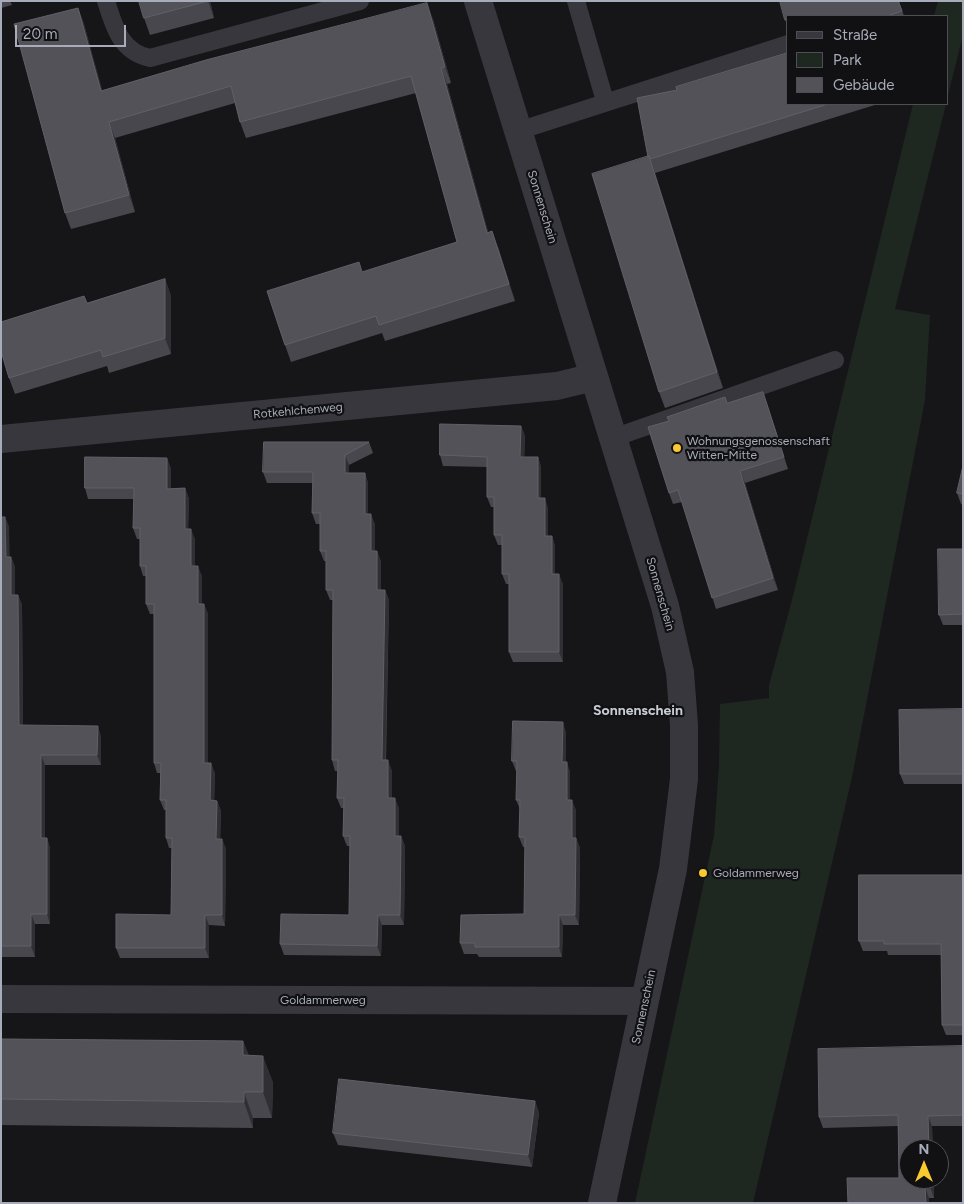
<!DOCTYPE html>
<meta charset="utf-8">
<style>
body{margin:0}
#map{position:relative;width:964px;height:1204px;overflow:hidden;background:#161618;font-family:Figtree,sans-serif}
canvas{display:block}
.frame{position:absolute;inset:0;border:2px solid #a8abb9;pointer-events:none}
.legend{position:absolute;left:786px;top:15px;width:162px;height:90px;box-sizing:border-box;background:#111113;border:1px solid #4d4f55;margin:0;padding:6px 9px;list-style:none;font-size:15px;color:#a8abb9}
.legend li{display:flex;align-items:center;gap:10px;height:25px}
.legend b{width:25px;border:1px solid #4d4f55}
.north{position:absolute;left:899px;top:1139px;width:50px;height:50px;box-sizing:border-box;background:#111113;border:1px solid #4d4f55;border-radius:50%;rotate:0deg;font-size:14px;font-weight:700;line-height:20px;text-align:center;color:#a8abb9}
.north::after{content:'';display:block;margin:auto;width:18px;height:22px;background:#f8ca2f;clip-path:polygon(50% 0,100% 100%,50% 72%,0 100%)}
.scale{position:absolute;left:15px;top:25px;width:111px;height:22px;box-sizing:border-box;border:2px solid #a8abb9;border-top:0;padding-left:6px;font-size:15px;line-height:18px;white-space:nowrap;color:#a8abb9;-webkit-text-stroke:4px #111113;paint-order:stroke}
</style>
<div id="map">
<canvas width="964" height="1204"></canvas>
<div class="frame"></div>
<ul class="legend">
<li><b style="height:6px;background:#37373d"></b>Straße</li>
<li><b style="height:14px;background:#1e2720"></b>Park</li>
<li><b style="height:14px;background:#535259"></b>Gebäude</li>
</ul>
<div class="north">N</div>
<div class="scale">20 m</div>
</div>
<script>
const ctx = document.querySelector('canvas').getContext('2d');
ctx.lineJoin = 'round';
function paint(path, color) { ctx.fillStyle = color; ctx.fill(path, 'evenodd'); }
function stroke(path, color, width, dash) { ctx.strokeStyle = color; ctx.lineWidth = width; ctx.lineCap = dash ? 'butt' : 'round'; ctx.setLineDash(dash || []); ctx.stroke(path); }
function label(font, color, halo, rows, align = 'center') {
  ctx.font = font + ' Figtree,sans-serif'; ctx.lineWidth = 4.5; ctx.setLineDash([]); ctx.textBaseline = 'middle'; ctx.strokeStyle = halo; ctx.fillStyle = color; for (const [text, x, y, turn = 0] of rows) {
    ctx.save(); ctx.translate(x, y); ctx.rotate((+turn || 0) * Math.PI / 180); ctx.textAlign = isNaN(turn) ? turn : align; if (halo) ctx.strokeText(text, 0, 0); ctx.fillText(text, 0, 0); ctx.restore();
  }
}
paint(new Path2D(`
 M938,1H963V35L948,95V16H934Z
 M913,104H946L895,309L930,315L925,400L852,777L753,1203H635L714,835L719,765L720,704L769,698V685L793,596Z`), '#1e2720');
stroke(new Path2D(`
 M106,1C114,27 121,52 150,58L360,1
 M576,1L605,101
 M518,131L788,44
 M613,438L835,360`), '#37373d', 18);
stroke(new Path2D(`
 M478,1L665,606L680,672L684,725V779L673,869L602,1203
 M1,439L557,386L594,377
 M1,999L645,1001`), '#37373d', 28);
paint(new Path2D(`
 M1,1H10L12,5L1,8Z
 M139,1H210L214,18L150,35L144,18Z
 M780,1H899L904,16H788V27Z
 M78,8L84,24L102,91L433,19L451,83L447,84L488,232L498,247L515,301L385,341L382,333L291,362L285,345L363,272L457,242L416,93L246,138L240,122L235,103L115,138L135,212L71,229L65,213Z
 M677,90L788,104H878L655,173L723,388L665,408L659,392L648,157Z
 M165,279L171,296V354L109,373L107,366L15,394L9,378L87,303Z
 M727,403L767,404L788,469L745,483L778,590L716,609L682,502L673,504L669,493Z
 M521,426L525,436L524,457H538L541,467V498L548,508V536H552L555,546V574L563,584V662H513L509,652V584H506L502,574V545H498L494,535V507H491L487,497V467L443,466L440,455Z
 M369,442L373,453L349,465V473H365L368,483V514L375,524V551H377L381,562V590H385L389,600L386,760L392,771V798L399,808V836H401L405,846L404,925H382L381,956L284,955L280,944L349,915L350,846H347L343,836L344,808H341L337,798L338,771H335L332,760L333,600H330L326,590V561H324L320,551V524H316L312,513L313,483H267L263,472Z
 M963,466V505L961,504L957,493Z
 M171,468V489L185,488L189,499L188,529L195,539V566L202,576V604H204L208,614V763H211L215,774L214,800L217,801L221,811L220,839H222L226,849L225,926L209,925V958H120L116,948L171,915L172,848H169L166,838V810H164L160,800V773H157L154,763V614H150L146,604V576H143L140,566V539H137L133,528L134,499H88L85,488Z
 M1,517H5L9,527V557H11L15,567V595H18L22,605L23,725L101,736V765H45V838H47L50,848V924H35V957H1Z
 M963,549V625H943L939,615Z
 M963,709V784H904L900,774Z
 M566,732V762L570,772V800L576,810V838L580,848L579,925H563L562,957H479L477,954H464L460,943L524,914L525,847H523L519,837L520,809L516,800L517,771H516L512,761Z
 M963,875V1035H946L942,1025L941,955H888L887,951H863L859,941Z
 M1,1039L243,1041L249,1056L273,1082L272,1118H253V1128L1,1125Z
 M963,1046V1126H932L934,1198H929V1203H848L899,1178L898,1126L823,1128L819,1117Z
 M535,1101L539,1113L532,1167L338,1145L333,1133Z`), '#48474d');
paint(new Path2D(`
 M208,1H210L214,18Z
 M427,3L433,19L451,83L445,67Z
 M78,8L84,24L107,107L101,91Z
 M441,68L447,84L493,249L487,233Z
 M109,122L115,138L135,212L129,195Z
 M649,156L655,173L723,388L717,372Z
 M492,231L498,247L515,301L509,284Z
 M165,279L171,296V354L165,338Z
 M521,426L525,436L524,468L520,457Z
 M345,455L349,465V483L345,473Z
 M538,457L541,467V508L538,498Z
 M167,458L171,468V499L167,489Z
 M740,471L745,483L778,590L773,578Z
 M365,473L368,483V524L365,514Z
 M185,488L189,499L188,539L185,529Z
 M545,498L548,508V546L545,536Z
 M371,514L375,524V562L371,551Z
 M5,517L9,527L10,567L6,557Z
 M191,529L195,539V576L191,566Z
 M552,536L555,546V584L552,574Z
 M377,551L381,562V600L377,590Z
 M11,557L15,567V605L11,595Z
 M198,566L202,576V614L198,604Z
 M559,574L563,584V662L559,652Z
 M385,590L389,600L385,771L382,760Z
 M18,595L22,605L23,735L19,725Z
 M204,604L208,614V774L204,763Z
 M563,722L566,732V772L562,762Z
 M98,726L101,736V765L97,755Z
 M41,755L45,765V848L41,838Z
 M388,760L392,771V808L388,798Z
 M567,762L570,772V810L567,800Z
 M211,763L215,774L214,810L210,800Z
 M395,798L399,808V846L395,836Z
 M572,800L576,810V848L572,838Z
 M217,801L221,811L220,849L216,839Z
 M401,836L405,846L404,925L400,915Z
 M47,838L50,848V924L47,914Z
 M576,838L580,848L579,925L575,915Z
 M222,839L226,849L225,926L222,915Z
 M31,914L35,924V957L31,946Z
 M205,915L209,925V958L205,948Z
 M378,915L382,925L381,956L377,946Z
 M559,915L563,925L562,957L559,947Z
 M243,1041L253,1067L243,1055Z
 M263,1056L273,1082L272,1118L263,1092Z
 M244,1092L253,1118V1128L244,1102Z
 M535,1101L539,1113L532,1167L528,1155Z
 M928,1116L932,1126L933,1149H929Z
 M930,1179H933L934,1198L930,1187Z
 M925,1187L929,1198V1203H926Z`), '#302f33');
const building = new Path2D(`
 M139,1H208L144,18Z
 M780,1H898L902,11L887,16H788V22L785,20Z
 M427,3L445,67L441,68L487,233L492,231L509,284L379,325L376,316L285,345L267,291L359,262L362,272L457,242L411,76L240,122L231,86L109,122L129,195L65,213L14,24L78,8L101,91L206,60Z
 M788,53V104H828L650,159L649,156L648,157L637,98L677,90L676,87Z
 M649,156L717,372L659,392L592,174Z
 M165,279V338L103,357L101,350L9,378L1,351V322L84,296L87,303Z
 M763,392L784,457L740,471L773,578L712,598L678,490L669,493L648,427L669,421L667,417L725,397L727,403Z
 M440,424L521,426L520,457H538V498H545V536H552V574H559V652H509V574H502V535H494V497H487V457L440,455Z
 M264,442H369L345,455V473H365V514H371V551H377V590H385L382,760H388V798H395V836H401L400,915H378L377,946L280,944L281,914L349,915L350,836H343L344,798H337L338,760H332L333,590H326V551H320V513H312L313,472H263Z
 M85,457L167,458V489L185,488V529H191V566H198V604H204V763H211L210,800L217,801L216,839H222V915H205V948H116V914L171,915L172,838H166V800H160L161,763H154V604H146V566H140V528H133L134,488H85Z
 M963,466V494L957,493Z
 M1,517H5L6,557H11V595H18L19,725L98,726L97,755H41V838H47V914H31V946H1Z
 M938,549H963V614L939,615Z
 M963,709V774H900L899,710Z
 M513,721L563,722L562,762H567V800H572V838H576L575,915H559V947H475V943H460L461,915L524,914L525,837H519L520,800H516L517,761H512Z
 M859,875H963V1025H942L941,944H884V941H859Z
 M1,1039L243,1041V1055L263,1056V1092H244V1102L1,1099Z
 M963,1046V1115L928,1116L929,1149H909V1179H930V1187H925L926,1203H848L847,1178H899L898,1115L819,1117L818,1049Z
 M339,1079L535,1101L528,1155L333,1133Z`);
paint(building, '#535259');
stroke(building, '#606068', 1);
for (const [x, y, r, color] of [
 [677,448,5,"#f8ca2f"],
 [703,873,5,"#f8ca2f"]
]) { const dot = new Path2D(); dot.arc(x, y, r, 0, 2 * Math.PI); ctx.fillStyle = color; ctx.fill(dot); stroke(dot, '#111113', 2); }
label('12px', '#a8abb9', '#111113', [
 ["Sonnenschein",542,207,73],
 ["Rotkehlchenweg",298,411,-5],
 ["Sonnenschein",660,594,74],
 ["Goldammerweg",323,1000],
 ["Sonnenschein",644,1007,-78]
]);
label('12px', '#a8abb9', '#111113', [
 ["Wohnungsgenossenschaft",687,441],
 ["Witten-Mitte",687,455],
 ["Goldammerweg",713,873]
], 'left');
label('bold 14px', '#c9cbd5', '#111113', [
 ["Sonnenschein",638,711]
]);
</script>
